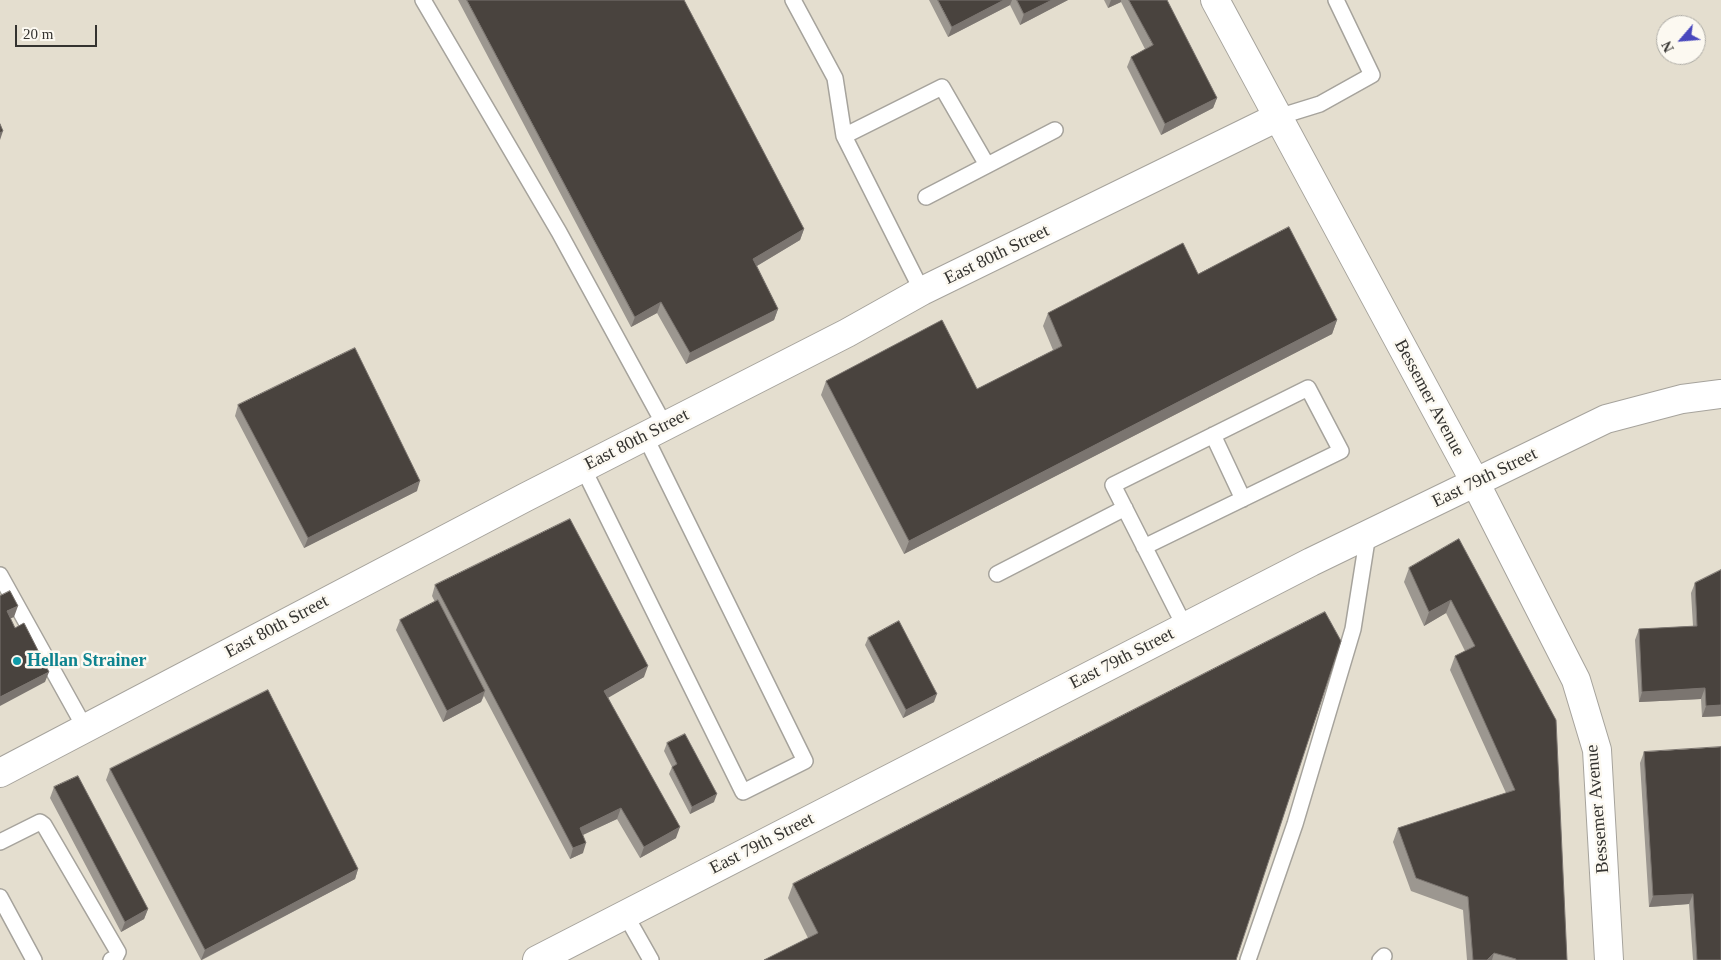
<!DOCTYPE html>
<style>
body{margin:0}
#map{position:relative;width:1721px;height:960px;overflow:hidden;background:#efebe3;font-family:"Times New Roman",serif}
canvas{display:block}
.north{position:absolute;left:1656px;top:15px;width:50px;height:50px;box-sizing:border-box;background:#fcf9f1;border:1px solid #acaaa4;border-radius:50%;rotate:243deg;font-size:14px;font-weight:700;line-height:20px;text-align:center;color:#343330}
.north::after{content:'';display:block;margin:auto;width:18px;height:22px;background:#4847bd;clip-path:polygon(50% 0,100% 100%,50% 72%,0 100%)}
.scale{position:absolute;left:15px;top:25px;width:82px;height:22px;box-sizing:border-box;border:2px solid #343330;border-top:0;padding-left:6px;font-size:15px;line-height:18px;white-space:nowrap;color:#343330;-webkit-text-stroke:4px #fcf9f1;paint-order:stroke}
</style>
<div id="map">
<canvas width="1721" height="960"></canvas>
<div class="north">N</div>
<div class="scale">20 m</div>
</div>
<script>
const ctx = document.querySelector('canvas').getContext('2d');
ctx.lineJoin = 'round';
function paint(path, color) { ctx.fillStyle = color; ctx.fill(path, 'evenodd'); }
function stroke(path, color, width, dash) { ctx.strokeStyle = color; ctx.lineWidth = width; ctx.lineCap = dash ? 'butt' : 'round'; ctx.setLineDash(dash || []); ctx.stroke(path); }
function label(font, color, halo, rows, align = 'center') {
  ctx.font = font + ' "Times New Roman",serif'; ctx.lineWidth = 5; ctx.setLineDash([]); ctx.textBaseline = 'middle'; ctx.strokeStyle = halo; ctx.fillStyle = color; for (const [text, x, y, turn = 0] of rows) {
    ctx.save(); ctx.translate(x, y); ctx.rotate((+turn || 0) * Math.PI / 180); ctx.textAlign = isNaN(turn) ? turn : align; if (halo) ctx.strokeText(text, 0, 0); ctx.fillText(text, 0, 0); ctx.restore();
  }
}
paint(new Path2D(`
 M0,0H1721V960H0ZM1666,25H1696V55H1666Z`), '#e4decf');
const lane = new Path2D(`
 M423,0L559,232L665,426
 M793,0L835,78L844,136
 M1278,117L1320,104L1372,75L1336,0
 M926,197L1055,130
 M922,291L844,136L942,87L987,165
 M1213,435L1243,499
 M583,468L743,792L805,761L645,436
 M1144,547L1341,451L1308,388L1113,485L1185,627
 M997,574L1125,508
 M0,575L85,728
 M0,842L40,822L44,825L118,952L115,958L111,960
 M0,897L34,960
 M625,914L651,960
 M1248,960L1295,824L1353,629L1368,534
 M1380,960L1384,956`);
const street = new Path2D(`
 M0,773L526,497L847,333L922,291L1278,117`);
const secondary = new Path2D(`
 M1215,0L1475,482L1576,680L1597,750L1609,960
 M537,960L1311,562L1606,419L1682,399L1721,394`);
stroke(lane, '#a6a39c', 18);
stroke(street, '#a6a39c', 30);
stroke(secondary, '#a6a39c', 30);
stroke(lane, '#fff', 15);
stroke(street, '#fff', 28);
stroke(secondary, '#fff', 28);
paint(new Path2D(`
 M458,0H684L804,229L800,240L757,266L778,309L774,320L686,364L657,313L631,327Z
 M929,0H1068L1020,25L1010,5L948,37Z
 M1104,0H1167L1217,98L1213,108L1161,135L1127,67L1131,57L1145,49L1121,2L1108,8Z
 M1198,274L1337,320L1332,334L904,554L821,395L826,381L977,389L1053,350L1043,326L1048,313Z
 M238,405L417,491L304,548L235,416Z
 M1459,539L1567,960H1467L1463,910L1411,891L1393,842L1398,828L1506,793L1450,670L1455,656L1465,651L1446,613L1424,626L1404,582L1409,568Z
 M1695,583L1721,716L1702,717L1701,699L1639,702L1635,640L1639,629L1693,626L1691,593Z
 M435,585L644,677L608,697L676,838L640,858L617,819L583,835V853L570,859L484,696L481,702L443,722L396,630L400,620L435,602L432,596Z
 M868,638L934,702L903,718L865,645Z
 M667,743L714,802L690,814L669,774L672,767L664,751Z
 M1644,752L1721,960H1693L1689,904L1649,907L1640,763Z
 M110,769L358,869L355,879L202,960H201L106,780Z
 M54,787L148,909L144,919L121,932L50,798Z
 M793,884L1236,960L808,938L788,898Z`), '#9c9790');
paint(new Path2D(`
 M1004,0H1012L1010,5L948,37L952,27Z
 M1052,0H1068L1020,25L1024,14Z
 M1111,0H1121V2L1108,8Z
 M1217,98L1213,108L1161,135L1165,124Z
 M3,131L0,140V133Z
 M804,229L800,240L750,270L753,259Z
 M661,302L657,313L631,327L635,317Z
 M778,309L774,320L686,364L690,353Z
 M1337,320L1332,334L904,554L909,541Z
 M420,481L417,491L304,548L308,538Z
 M1451,600L1446,613L1424,626L1429,612Z
 M18,606L14,617L3,622L7,611Z
 M648,666L644,677L601,702L604,691Z
 M49,672L45,682L0,706V697Z
 M1705,688L1701,699L1639,702L1642,692Z
 M485,691L481,702L443,722L447,711Z
 M937,694L934,702L903,718L906,710Z
 M1721,705V716L1702,717L1706,706Z
 M717,794L714,802L690,814L692,807Z
 M621,808L617,819L576,838L580,828Z
 M680,827L676,838L640,858L644,847Z
 M586,843L583,853L570,859L573,848Z
 M358,869L355,879L201,960L205,950Z
 M1693,894L1689,904L1649,907L1653,896Z
 M148,909L144,919L121,932L125,922Z
 M1494,953L1492,960H1487Z`), '#7b7570');
const building = new Path2D(`
 M467,0H684L804,229L753,259L778,309L690,353L661,302L635,317Z
 M938,0H1004L952,27Z
 M1017,0H1052L1024,14Z
 M1129,0H1167L1217,98L1165,124L1131,57L1153,45Z
 M0,124L3,131L0,133Z
 M1289,227L1337,320L909,541L826,381L942,320L977,389L1062,346L1048,313L1183,243L1198,274Z
 M355,348L420,481L308,538L238,405Z
 M570,519L648,666L604,691L680,827L644,847L621,808L580,828L586,843L573,848L435,585Z
 M1459,539L1556,720L1567,960H1516V959L1494,953L1487,960H1473L1468,897L1416,878L1398,828L1515,790L1455,656L1475,646L1451,600L1429,612L1409,568Z
 M1721,570V705L1706,706L1705,688L1642,692L1639,629L1697,626L1695,583Z
 M10,591L18,606L7,611L15,628L24,623L49,672L0,697V596Z
 M438,600L485,691L447,711L400,620Z
 M1325,612L1341,641L1236,960H764L818,933L793,884Z
 M899,621L937,694L906,710L868,638Z
 M268,690L358,869L205,950L110,769Z
 M685,734L717,794L692,807L672,767L677,764L667,743Z
 M1721,747V960H1697L1693,894L1653,896L1644,752Z
 M78,776L148,909L125,922L54,787Z`);
paint(building, '#49433e');
stroke(building, '#7b7570', 1);
for (const [x, y, r, color] of [
 [17,661,5,"#0f9aa8"]
]) { const dot = new Path2D(); dot.arc(x, y, r, 0, 2 * Math.PI); ctx.fillStyle = color; ctx.fill(dot); stroke(dot, '#fcf9f1', 2); }
label('18px', '#343330', '#fcf9f1', [
 ["East 80th Street",997,255,-26],
 ["Bessemer Avenue",1429,398,62],
 ["East 80th Street",637,440,-27],
 ["East 79th Street",1485,478,-26],
 ["East 80th Street",277,627,-28],
 ["East 79th Street",1122,659,-27],
 ["Bessemer Avenue",1598,809,-95],
 ["East 79th Street",762,844,-27]
]);
label('bold 18px', '#0d838f', '#fcf9f1', [
 ["Hellan Strainer",27,661]
], 'left');
</script>
